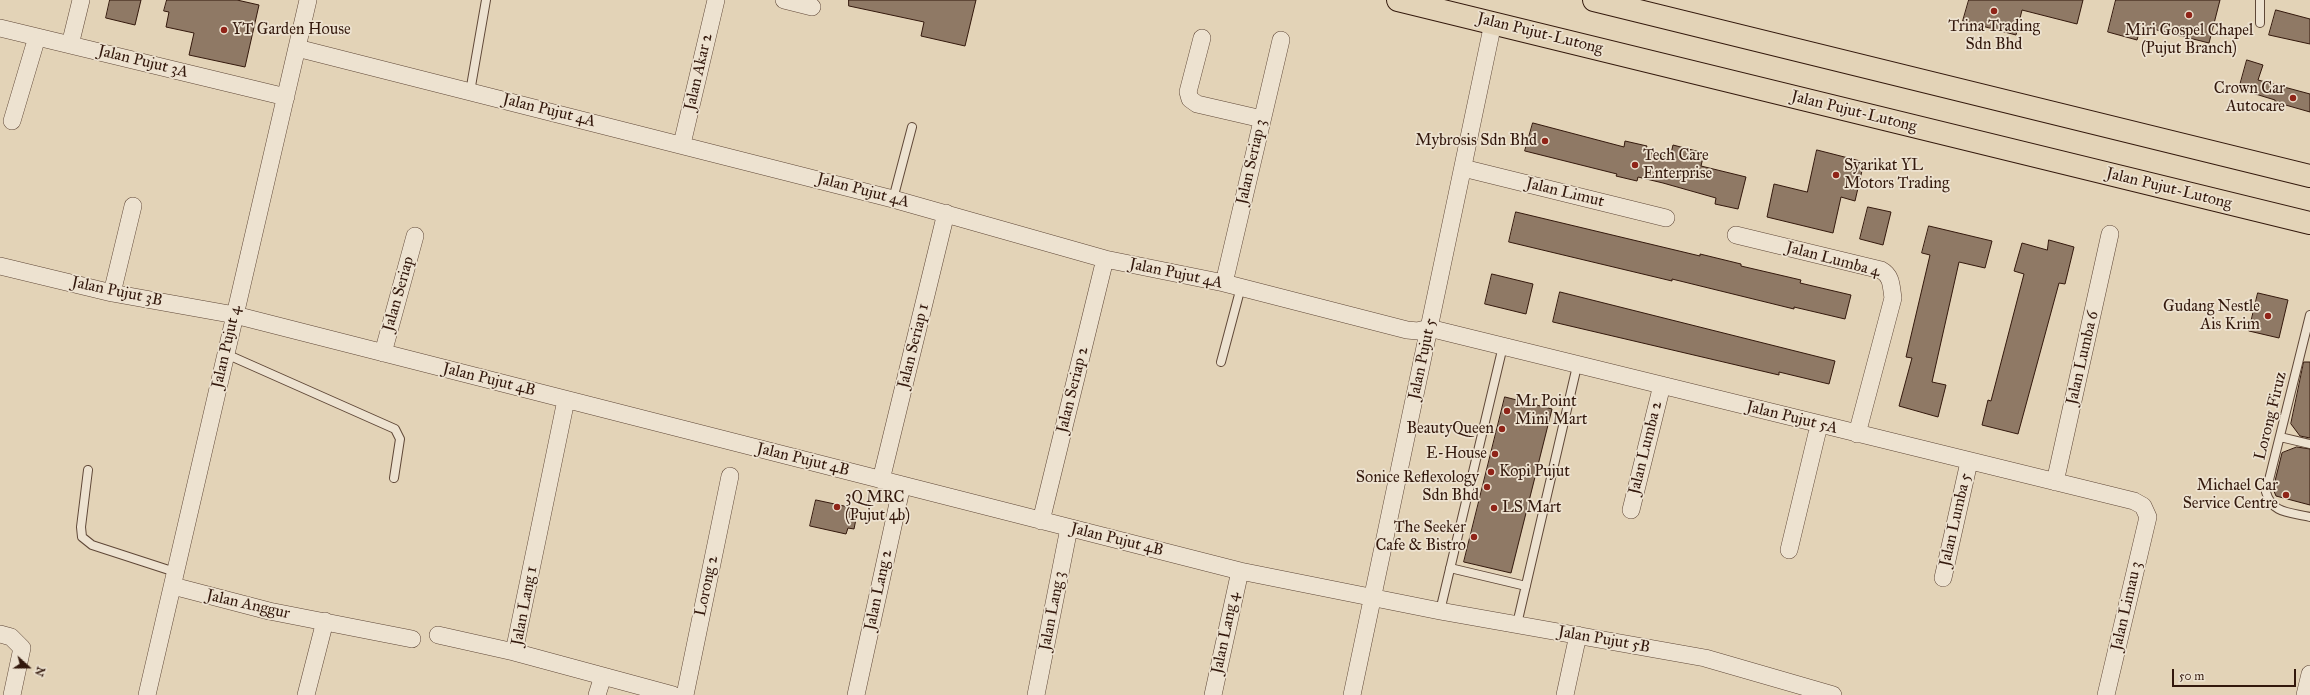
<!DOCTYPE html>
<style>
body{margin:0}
#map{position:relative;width:2310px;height:695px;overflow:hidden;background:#e3d3b7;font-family:"IM FELL Great Primer",serif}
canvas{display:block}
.north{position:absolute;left:8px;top:647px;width:40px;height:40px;-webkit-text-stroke:3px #ede2d0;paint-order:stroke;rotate:111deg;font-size:11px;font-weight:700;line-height:16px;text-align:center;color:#33180c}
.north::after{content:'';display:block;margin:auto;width:14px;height:18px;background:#33180c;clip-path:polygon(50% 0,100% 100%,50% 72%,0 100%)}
.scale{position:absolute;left:2172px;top:669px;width:124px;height:18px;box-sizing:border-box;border:2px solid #33180c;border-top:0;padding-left:5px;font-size:12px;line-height:14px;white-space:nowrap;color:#33180c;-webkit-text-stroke:3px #ede2d0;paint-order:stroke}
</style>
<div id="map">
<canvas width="2310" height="695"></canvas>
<div class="north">N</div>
<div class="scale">50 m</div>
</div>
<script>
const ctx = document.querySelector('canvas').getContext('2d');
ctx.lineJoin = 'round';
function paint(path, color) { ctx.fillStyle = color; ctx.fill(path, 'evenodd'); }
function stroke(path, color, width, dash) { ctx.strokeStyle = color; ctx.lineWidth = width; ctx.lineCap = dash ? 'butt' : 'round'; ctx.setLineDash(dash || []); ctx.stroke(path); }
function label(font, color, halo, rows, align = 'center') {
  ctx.font = font + ' "IM FELL Great Primer",serif'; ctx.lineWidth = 3.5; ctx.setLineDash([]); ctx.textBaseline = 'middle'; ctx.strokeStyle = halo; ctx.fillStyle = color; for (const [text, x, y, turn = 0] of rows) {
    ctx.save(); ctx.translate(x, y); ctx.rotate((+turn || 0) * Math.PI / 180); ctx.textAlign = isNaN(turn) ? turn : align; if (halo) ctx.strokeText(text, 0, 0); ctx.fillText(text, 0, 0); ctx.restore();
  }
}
const building = new Path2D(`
 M110,0H141L135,25L106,18Z
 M167,0H237L259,5L245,67L189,55L194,33L166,27L169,12L164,11Z
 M849,0H976L965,46L921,36L924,22L849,6Z
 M1969,0H2083L2077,24L2022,10L2016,35L1963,21Z
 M2116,0H2220L2209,43L2141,26L2137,40L2108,32Z
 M2276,10L2310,19V44L2269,35Z
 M2247,60L2263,65L2258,80L2310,94V112L2275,102V100L2239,89Z
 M1533,123L1624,147L1625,141L1647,146L1645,151L1670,158L1673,145L1704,153L1701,166L1746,177L1738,209L1715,204L1716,198L1663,183L1638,177L1637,181L1616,176L1617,174L1525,151Z
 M1817,150L1864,162L1855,201L1841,197L1833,233L1767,217L1774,184L1807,192Z
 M1868,207L1891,212L1883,245L1860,239Z
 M1516,212L1700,256V254L1741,264V266L1801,280L1800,283L1851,295L1845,319L1794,307V309L1672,279V281L1509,242Z
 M1929,226L1992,241L1985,268L1959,262L1932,382L1946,385L1938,417L1899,406L1912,358L1906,357L1930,255L1922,253Z
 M2049,240L2074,247L2065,284L2059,283L2018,434L1982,425L1988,400L1991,401L2024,274L2014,271L2022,243L2047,250Z
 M1492,274L1533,284L1526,314L1485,304Z
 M1560,292L1835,361L1829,384L1779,372V375L1553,322Z
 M2258,293L2288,300L2279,338L2249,331Z
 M2304,362H2310V438L2300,436L2291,424Z
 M1505,397L1552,409L1511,573L1464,562Z
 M2297,447L2310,449V505L2276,496L2273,489L2282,453Z
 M816,500L858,509L854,529L848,528L846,534L810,526Z`);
paint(building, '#8f7965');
stroke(building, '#33180c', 1);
const lane = new Path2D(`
 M2260,23V0
 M470,92L486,0
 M893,199L912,127
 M2310,315L2266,492C2272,514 2290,512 2310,517
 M226,354L395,429L400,439L394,478
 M1221,362L1241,287
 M2280,437L2310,444
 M88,470L81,527L82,537L92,545L175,572
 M1450,568L1526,586
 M1440,611L1503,346
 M1517,624L1577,366`);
const street = new Path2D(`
 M784,0L812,7
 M0,28L286,97
 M1202,38L1188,92L1190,99L1197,104L1262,119
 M70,45L81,0
 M297,48L893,199L1105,259L1224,283L1407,330L1418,331L1429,328L2134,501L2143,506L2148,517L2106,695
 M12,121L37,37
 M682,144L716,0
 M1463,168L1666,218
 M1736,235L1881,270C1892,276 1891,286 1893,298L1857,434
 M0,266L112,293L235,315L1240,571L1440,611L1705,658L1833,695
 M1224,283L1281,40
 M112,293L133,206
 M383,353L415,236
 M566,400L514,652L673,695
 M881,480L946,213
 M2055,482L2110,234
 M1631,510L1662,385
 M1041,521L1105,259
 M1789,550L1819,425
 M1943,578L1969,462
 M173,586L269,611L412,639
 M0,634L11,637L22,648L12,695
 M438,635L514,652
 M147,695L308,0
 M306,695L325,621
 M597,695L603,676
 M685,695L730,476
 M856,695L902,485
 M1036,695L1069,528
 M1213,695L1240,571
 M1352,695L1493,23
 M1565,695L1578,635
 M2305,695L2310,674`);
const highway = new Path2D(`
 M1398,0L2310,223
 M1594,0L2310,176`);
stroke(lane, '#5f4737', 10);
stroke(street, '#5f4737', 18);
stroke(highway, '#33180c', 24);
stroke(lane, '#ede2d0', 8);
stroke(street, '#ede2d0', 17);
stroke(highway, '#e3d3b7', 22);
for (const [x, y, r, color] of [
 [1994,11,4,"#8f2418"],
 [2189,15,4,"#8f2418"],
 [224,30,4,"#8f2418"],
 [2293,98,4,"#8f2418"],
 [1545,141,4,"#8f2418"],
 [1635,165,4,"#8f2418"],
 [1836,175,4,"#8f2418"],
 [2268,316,4,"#8f2418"],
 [1507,411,4,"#8f2418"],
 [1502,429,4,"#8f2418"],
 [1495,454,4,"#8f2418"],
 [1491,472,4,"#8f2418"],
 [1487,487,4,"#8f2418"],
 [2286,495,4,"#8f2418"],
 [837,507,4,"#8f2418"],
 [1494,508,4,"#8f2418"],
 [1474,537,4,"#8f2418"]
]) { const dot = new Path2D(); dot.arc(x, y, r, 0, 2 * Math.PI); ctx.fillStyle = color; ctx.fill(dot); stroke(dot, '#ede2d0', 1.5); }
label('16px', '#33180c', '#ede2d0', [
 ["Trina Trading",1994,27,"center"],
 ["Sdn Bhd",1994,45,"center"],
 ["YT Garden House",232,30,"left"],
 ["Miri Gospel Chapel",2189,31,"center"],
 ["(Pujut Branch)",2189,49,"center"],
 ["Crown Car",2285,89],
 ["Autocare",2285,107],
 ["Mybrosis Sdn Bhd",1537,141],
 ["Tech Care",1643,156,"left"],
 ["Enterprise",1643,174,"left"],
 ["Syarikat YL",1844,166,"left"],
 ["Motors Trading",1844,184,"left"],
 ["Gudang Nestle",2260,307],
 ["Ais Krim",2260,325],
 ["Mr Point",1515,402,"left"],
 ["Mini Mart",1515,420,"left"],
 ["BeautyQueen",1494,429],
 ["E-House",1487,454],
 ["Kopi Pujut",1499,472,"left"],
 ["Sonice Reflexology",1479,478],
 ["Sdn Bhd",1479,496],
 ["Michael Car",2278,486],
 ["Service Centre",2278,504],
 ["3Q MRC",845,498,"left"],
 ["(Pujut 4b)",845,516,"left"],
 ["LS Mart",1502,508,"left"],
 ["The Seeker",1466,528],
 ["Cafe & Bistro",1466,546]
], 'right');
label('16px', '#33180c', '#ede2d0', [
 ["Jalan Pujut-Lutong",1540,34,14],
 ["Jalan Pujut 3A",143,62,14],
 ["Jalan Akar 2",699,72,-77],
 ["Jalan Pujut 4A",549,111,14],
 ["Jalan Pujut-Lutong",1854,112,14],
 ["Jalan Seriap 3",1252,162,-77],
 ["Jalan Pujut-Lutong",2169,189,14],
 ["Jalan Pujut 4A",863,191,15],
 ["Jalan Limut",1565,193,14],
 ["Jalan Lumba 4",1833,260,15],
 ["Jalan Pujut 4A",1176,274,12],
 ["Jalan Pujut 3B",117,292,12],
 ["Jalan Seriap",399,294,-74],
 ["Jalan Seriap 1",914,346,-76],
 ["Jalan Pujut 4",227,347,-77],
 ["Jalan Lumba 6",2083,358,-77],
 ["Jalan Pujut 5",1423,359,-78],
 ["Jalan Pujut 4B",489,380,14],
 ["Jalan Seriap 2",1073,390,-76],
 ["Lorong Firuz",2271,416,-76],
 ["Jalan Pujut 5A",1792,418,14],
 ["Jalan Lumba 2",1646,448,-76],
 ["Jalan Pujut 4B",803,460,14],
 ["Jalan Lumba 5",1956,520,-77],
 ["Jalan Pujut 4B",1117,540,14],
 ["Lorong 2",707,586,-78],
 ["Jalan Lang 2",879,590,-78],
 ["Jalan Anggur",248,605,13],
 ["Jalan Lang 1",525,606,-79],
 ["Jalan Limau 3",2127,606,-77],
 ["Jalan Lang 3",1053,611,-79],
 ["Jalan Lang 4",1226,633,-78],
 ["Jalan Pujut 5B",1604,640,10]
]);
</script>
